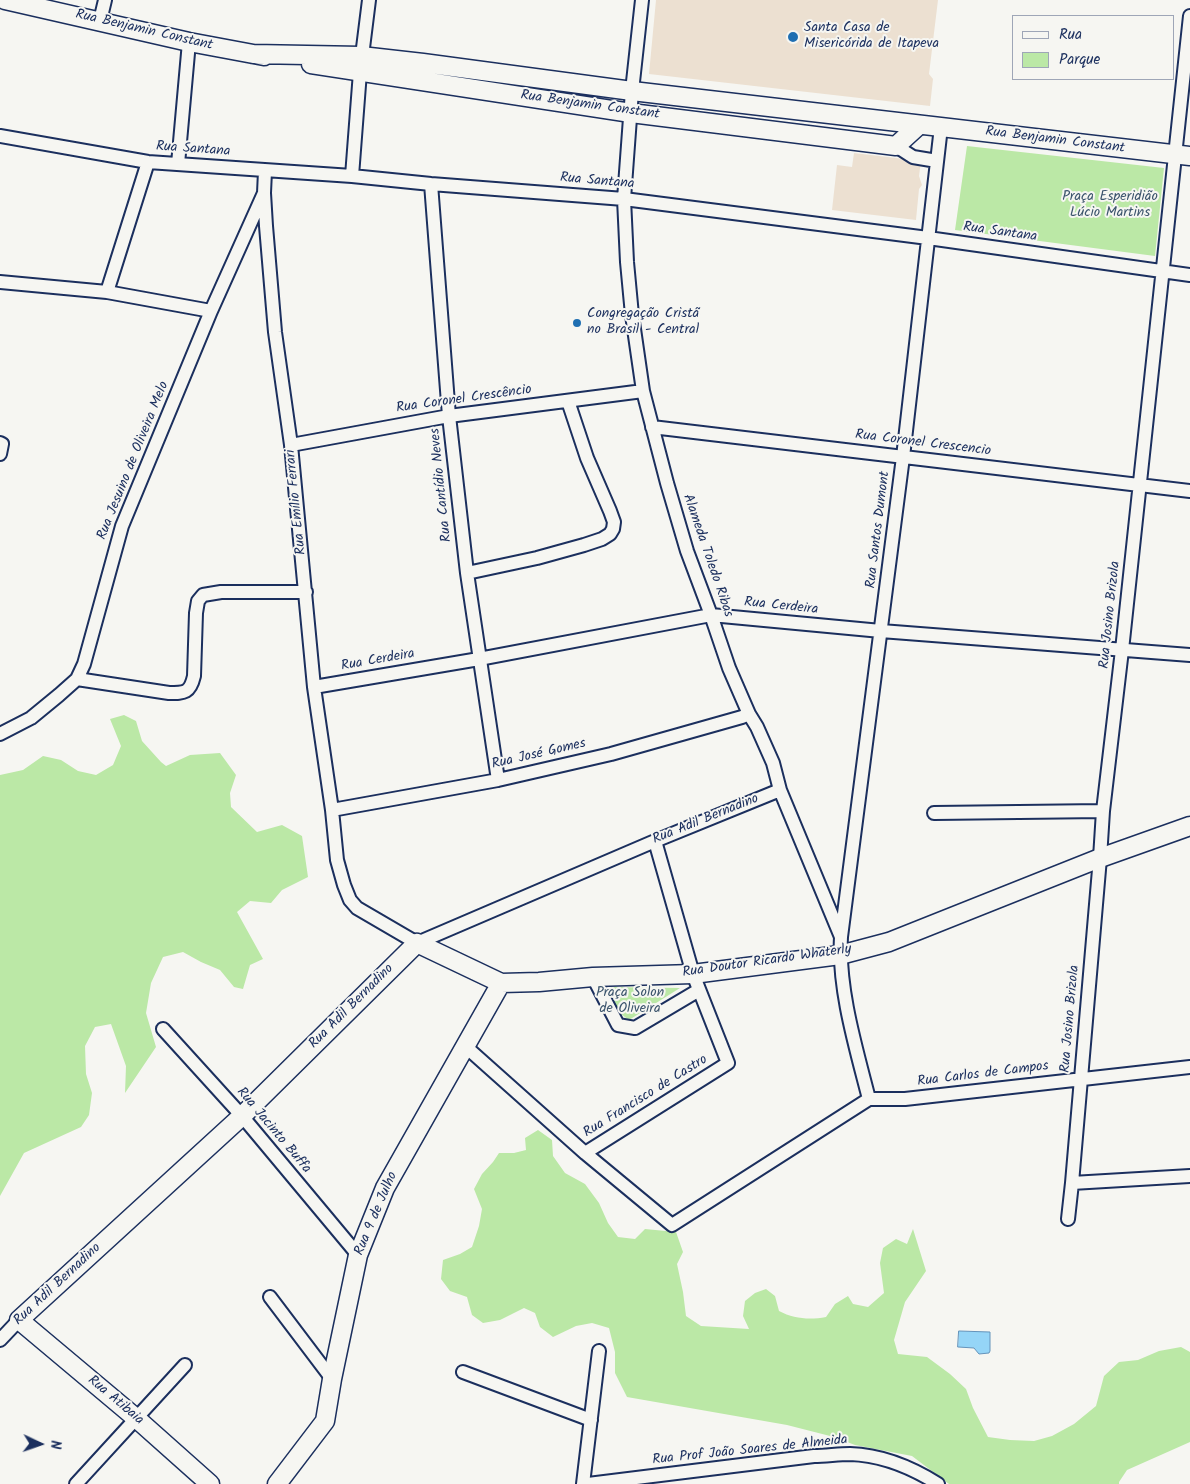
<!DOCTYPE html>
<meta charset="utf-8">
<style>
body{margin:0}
#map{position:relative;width:1190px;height:1484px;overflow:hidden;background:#f6f6f2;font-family:Kalam,sans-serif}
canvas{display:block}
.legend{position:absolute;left:1012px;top:15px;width:162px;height:65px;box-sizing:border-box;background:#f6f6f2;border:1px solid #9ea6b7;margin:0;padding:6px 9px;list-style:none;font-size:15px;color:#1b2f5e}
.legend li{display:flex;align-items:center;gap:10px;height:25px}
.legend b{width:25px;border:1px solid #9ea6b7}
.north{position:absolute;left:15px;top:1419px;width:50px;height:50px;-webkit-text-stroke:4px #f6f6f2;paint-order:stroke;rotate:93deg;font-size:14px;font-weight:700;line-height:20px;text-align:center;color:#1b2f5e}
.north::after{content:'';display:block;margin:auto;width:18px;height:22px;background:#1b2f5e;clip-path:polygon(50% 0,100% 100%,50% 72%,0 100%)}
</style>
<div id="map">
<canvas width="1190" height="1484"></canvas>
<ul class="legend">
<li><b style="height:6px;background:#f6f6f2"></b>Rua</li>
<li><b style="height:14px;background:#bbe8a6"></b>Parque</li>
</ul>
<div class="north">N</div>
</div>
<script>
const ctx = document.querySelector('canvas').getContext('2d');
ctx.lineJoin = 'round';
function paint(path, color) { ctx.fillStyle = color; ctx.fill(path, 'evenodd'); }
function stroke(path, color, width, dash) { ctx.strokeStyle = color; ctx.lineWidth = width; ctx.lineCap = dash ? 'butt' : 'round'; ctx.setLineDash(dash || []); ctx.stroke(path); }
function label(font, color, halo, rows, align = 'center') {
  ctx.font = font + ' Kalam,sans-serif'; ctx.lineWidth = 4; ctx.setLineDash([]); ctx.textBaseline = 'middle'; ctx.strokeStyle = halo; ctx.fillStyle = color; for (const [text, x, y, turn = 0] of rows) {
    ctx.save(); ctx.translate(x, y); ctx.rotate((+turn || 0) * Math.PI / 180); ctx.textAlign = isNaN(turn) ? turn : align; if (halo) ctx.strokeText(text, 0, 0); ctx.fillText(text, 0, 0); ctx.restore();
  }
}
paint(new Path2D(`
 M656,0H938L929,74L933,79L930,106L649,74Z
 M854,153L921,161L919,176L922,185L919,189L916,220L832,210L837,165L852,167Z`), '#ece0d1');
paint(new Path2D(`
 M967,146L1164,168L1155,256L955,230Z
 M124,715L136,721L142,741L161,762L166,766L190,755L220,753L236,775L230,793L231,807L257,832L282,825L302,836L308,877L282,890L271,903L250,901L237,912L263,959L250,965L243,989L234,987L220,970L201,962L183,952L163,957L151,983L146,1013L156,1047L125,1093L126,1066L111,1024L95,1027L85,1046L86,1074L92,1093L89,1115L81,1127L24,1153L0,1196V775L23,770L43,756L61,760L78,771L96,775L113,765L121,746L110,719Z
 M611,987L680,988L629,1020C615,1011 614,1002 611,987Z
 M538,1130L552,1140L553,1156L565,1173L585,1184L599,1203L608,1223L618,1237L635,1239L645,1229L676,1232L683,1252L677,1264L683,1292L686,1316L701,1326L749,1329L743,1316L745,1301L755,1293L766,1289L775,1296L779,1311C794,1319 810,1320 826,1317L835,1304L848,1296L853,1304L868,1307L884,1293L880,1263L883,1248L896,1239L907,1244L913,1229L926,1271L905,1302L894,1340L898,1354L927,1357L950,1374L966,1389L973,1408L988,1437L1010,1440L1034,1441L1052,1436L1074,1424L1096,1406L1104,1376L1119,1362L1138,1360L1159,1351L1181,1347L1190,1352V1442L1127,1470L1119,1482V1484H949L912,1456L855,1445L834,1437L787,1425L627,1397L615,1373V1352L609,1328L592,1323L576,1326L553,1337L540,1327L535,1313L524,1308L500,1320L483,1323L472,1315L467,1297L450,1291L441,1279L443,1260L460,1254L472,1247L479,1226L482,1209L474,1189L482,1174L493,1162L499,1153H514L526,1150L525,1138Z`), '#bbe8a6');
const water = new Path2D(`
 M959,1331L990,1332V1351L989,1353L979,1354L974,1348L958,1347Z`);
paint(water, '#95d5f7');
stroke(water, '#6493ba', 1);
const street = new Path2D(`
 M642,0L632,91L624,199L627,262L632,315L643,391L667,483L687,551L711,615L729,668L749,714L757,727L773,763L780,790L841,937
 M100,21L105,0
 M0,136L148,162L352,176L431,184L624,199L928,238L1190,275
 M896,146L913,157L937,161
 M178,164L189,42
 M352,176L360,72L369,0
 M431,184L449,416L467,573L498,780
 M264,193L266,226L275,332L291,445L314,687L332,810L337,860L344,885L350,900L357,908L417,943L655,841L780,790
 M0,282L107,292L211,311
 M107,292L148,162
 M652,427L1190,491
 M0,443L2,444L0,454
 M291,445L449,416L643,391
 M467,573L537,558L584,545L602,539L610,534L613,529L614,522L610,511L587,458L568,401
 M77,679L169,693C185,693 190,693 194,676L196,613L198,601L203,595L221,592H306
 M314,687L479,659L711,615L881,631L1190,655
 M0,734L31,718L59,695L77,679L84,664L122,526L211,311L264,193L265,171
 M332,810L498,780L611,754L742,717L749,714
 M934,813L1103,811
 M593,977L618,1025L635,1028L699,990
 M163,1029L242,1116L358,1255
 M465,1046L585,1153L672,1225L869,1099
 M869,1099C856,1048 838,989 841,937L903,457L941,127
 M869,1099H905L1190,1067
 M585,1153L728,1063L693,974L655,841
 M1072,1183L1190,1176
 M1068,1219L1072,1183L1100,858L1103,811L1122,650L1190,16
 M270,1297L332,1379
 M0,1340L19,1320
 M463,1372L591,1420
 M76,1484L185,1365
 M583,1484L599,1351
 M588,1484L814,1456C826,1456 838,1454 850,1454C882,1455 911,1467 938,1484`);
const secondary = new Path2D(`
 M5,0L189,42L264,56
 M253,54L361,56L423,63L632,91L1190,156
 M311,64L631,113L896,146L919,125
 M210,1484L137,1419L19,1320L242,1116L417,943L501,983L539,982L593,977L693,974L840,955L889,942L1100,858L1190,826
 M277,1484L325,1421L332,1379L358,1255L385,1188L501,983`);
stroke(street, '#1b2f5e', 16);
stroke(secondary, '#1b2f5e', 21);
stroke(street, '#f6f6f2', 12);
stroke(secondary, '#f6f6f2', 18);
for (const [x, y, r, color] of [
 [793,37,6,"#1f6fb2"],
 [577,323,5,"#1f6fb2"]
]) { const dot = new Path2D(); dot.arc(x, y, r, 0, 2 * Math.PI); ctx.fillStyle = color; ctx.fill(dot); stroke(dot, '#f6f6f2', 2); }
label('14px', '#1b2f5e', '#f6f6f2', [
 ["Santa Casa de",804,29],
 ["Misericórida de Itapeva",804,45],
 ["Congregação Cristã",587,315],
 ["no Brasil - Central",587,331]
], 'left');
label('14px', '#1b2f5e', '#f6f6f2', [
 ["Rua Benjamin Constant",144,31,13],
 ["Rua Benjamin Constant",590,106,8],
 ["Rua Benjamin Constant",1055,141,7],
 ["Rua Santana",193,150,4],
 ["Rua Santana",597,182,5],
 ["Rua Santana",1000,233,8],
 ["Rua Coronel Crescêncio",464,400,-8],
 ["Rua Coronel Crescencio",923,444,7],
 ["Rua Jesuino de Oliveira Melo",134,461,-68],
 ["Rua Cantídio Neves",442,485,-96],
 ["Rua Emílio Ferrari",297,502,-96],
 ["Rua Santos Dumont",879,530,-83],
 ["Alameda Toledo Ribas",707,556,71],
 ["Rua Cerdeira",781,607,6],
 ["Rua Josino Brizola",1111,615,-84],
 ["Rua Cerdeira",378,661,-10],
 ["Rua José Gomes",539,755,-13],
 ["Rua Adil Bernadino",706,820,-22],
 ["Rua Doutor Ricardo Whaterly",767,962,-8],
 ["Rua Adil Bernadino",352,1007,-45],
 ["Rua Josino Brizola",1071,1019,-85],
 ["Rua Carlos de Campos",983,1075,-7],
 ["Rua Francisco de Castro",646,1097,-32],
 ["Rua Jacinto Buffa",273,1131,50],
 ["Rua 9 de Julho",377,1214,-67],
 ["Rua Adil Bernadino",58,1285,-43],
 ["Rua Atibaia",115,1401,40],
 ["Rua Prof João Soares de Almeida",750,1451,-6]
]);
label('14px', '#3b546c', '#f6f6f2', [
 ["Praça Esperidião",1110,198],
 ["Lúcio Martins",1110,214],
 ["Praça Solon",630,994],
 ["de Oliveira",630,1010]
]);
</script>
